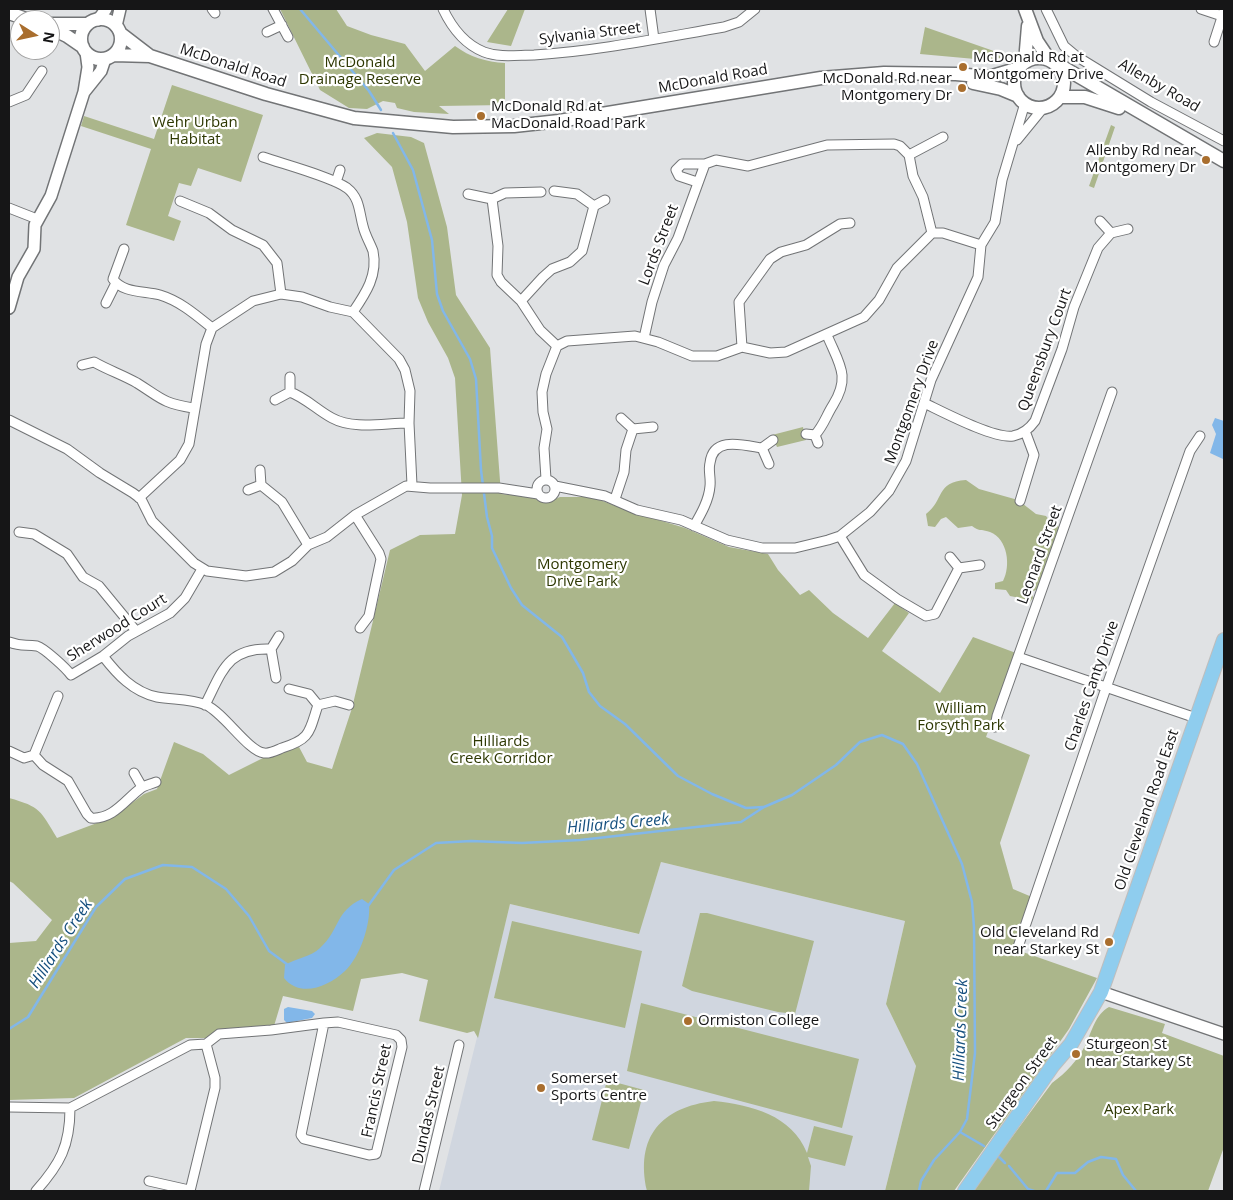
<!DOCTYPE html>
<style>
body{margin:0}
#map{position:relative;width:1233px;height:1200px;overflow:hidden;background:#e0e2e4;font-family:"Open Sans",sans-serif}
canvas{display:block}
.frame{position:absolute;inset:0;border:10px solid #161617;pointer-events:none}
.north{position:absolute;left:10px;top:10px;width:50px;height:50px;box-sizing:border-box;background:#fff;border:1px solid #a2a2a2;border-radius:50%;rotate:100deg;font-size:14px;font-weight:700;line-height:20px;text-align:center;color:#161617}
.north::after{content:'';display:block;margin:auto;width:18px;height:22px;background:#a96e2e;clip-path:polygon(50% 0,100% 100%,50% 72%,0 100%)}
</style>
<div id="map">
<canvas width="1233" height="1200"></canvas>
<div class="frame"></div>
<div class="north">N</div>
</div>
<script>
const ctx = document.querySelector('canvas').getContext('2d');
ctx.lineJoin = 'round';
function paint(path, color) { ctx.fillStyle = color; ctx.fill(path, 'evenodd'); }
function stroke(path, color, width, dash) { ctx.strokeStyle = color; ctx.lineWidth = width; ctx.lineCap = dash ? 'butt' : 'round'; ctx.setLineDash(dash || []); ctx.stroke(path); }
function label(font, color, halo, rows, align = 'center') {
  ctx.font = font + ' "Open Sans",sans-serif'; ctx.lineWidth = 4.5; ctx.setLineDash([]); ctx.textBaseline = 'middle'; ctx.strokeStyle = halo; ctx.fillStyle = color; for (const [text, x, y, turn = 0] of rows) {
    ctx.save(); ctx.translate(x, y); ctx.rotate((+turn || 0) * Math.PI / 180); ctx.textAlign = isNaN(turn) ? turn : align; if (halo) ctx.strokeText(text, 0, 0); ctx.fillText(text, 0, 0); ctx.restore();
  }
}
paint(new Path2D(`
 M661,862L905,921L886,1004L916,1066L885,1191H439L510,904L638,934Z`), '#d0d6df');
paint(new Path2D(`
 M280,9H336L347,26L371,35L405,44L425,71L455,46C470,57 486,62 505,63V105L439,106L449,114L414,112L397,108L395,103L383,101L367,109L349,108L320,90Z
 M508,9H525L511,46L487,42Z
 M925,27L1011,57L1008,62L920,54Z
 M172,85L263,115L241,182L198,168L191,186L179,183L168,216L181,221L174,241L126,225L151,149L81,126L84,116L154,139Z
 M1111,125L1115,127L1094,188L1089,186Z
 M377,133L411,137L424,143L447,227L456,295L490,348L501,494L524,496L548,502L560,497H592L629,511L685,528L729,547L768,554L778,570L800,595L809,590L833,613L868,638L895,603L909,613L882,651L940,693L973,637L1016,653L986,737L1030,755L1000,843L1013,889L1039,900L1020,951L1097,978L1069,1029L954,1191H885L916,1066L886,1004L905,921L661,862L639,934L510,904L478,1038L474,1031L467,1033L419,1021L428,980L402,973L361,979L353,1011L283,996L274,1026L207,1038H186L74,1098L9,1100V943L36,941L52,920L13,883L9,881V798C41,807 40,810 57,838L113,817L144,794L157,789L174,742L203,754L229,775L263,758L299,747L307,762L332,769L352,708L390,550L420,535L455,534L462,495L455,378L448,358L428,322L418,298L407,222L392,167L364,138Z
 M803,427L806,440L777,447L772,435Z
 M966,480L979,489L1018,500L1036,514L1046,516L1050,521L1057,523L1060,531L1057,542L1049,556L1039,588L1032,592L1033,598L1029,603L1025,604L1020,598L1010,596L1006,590L995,589V583L1003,581C1011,566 1008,539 990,532C983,529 979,532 972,526L958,528L946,517L941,519L935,527L928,526L926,514C945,500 935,482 966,480Z
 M700,913H707L814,941L795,1014L778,1012L692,991L682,986Z
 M512,921L642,951L625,1028L494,998Z
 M641,1003L859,1059L842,1128L627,1071Z
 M1109,1007L1165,1024L1162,1033L1224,1056V1147L1208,1191H972L1052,1083C1066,1073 1078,1060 1086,1044C1092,1031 1095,1015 1109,1007Z
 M607,1080L644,1090L629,1149L592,1140Z
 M714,1101C751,1105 792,1115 807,1153L814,1126L853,1136L845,1166L808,1157L811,1166L809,1191H647C635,1137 661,1107 714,1101Z`), '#abb68b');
paint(new Path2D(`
 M1215,418L1224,421L1223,459L1210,453L1216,434L1212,425Z
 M362,899L369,904C371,924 360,957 345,971C328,987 300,998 284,978L285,965C296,958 311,957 320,948C340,930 335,911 362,899Z
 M288,1007L312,1011L315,1014L312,1018L287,1023L284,1020V1009Z`), '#82b7e9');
stroke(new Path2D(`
 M300,9L369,91L381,110
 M393,133L413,170L432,240L437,294L443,311L470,359L476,379L481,470L487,517L492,536V548L511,588L522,605L562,637L583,673L589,692L600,706L625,724L678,776L712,794L746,808L763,807
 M368,906L394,870L436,843L471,841L522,843L580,840L741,822L764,807L792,795L836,765L860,742L882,735L903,744L917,764L962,864L972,902L974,927L975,1053L967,1119L960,1132L934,1160L921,1181L919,1191
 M9,1029L28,1017L96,907L125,879L163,865L192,867L226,889L249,916L269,951L288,965
 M960,1132L984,1146
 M999,1157L1005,1163
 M1009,1166L1028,1189L1034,1191
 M1046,1191L1057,1173H1075L1088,1162L1101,1157L1116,1159L1123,1175L1136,1191`), '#82b7e9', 2.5);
const minor = new Path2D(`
 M212,9L215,13
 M273,9L288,37
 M443,9C452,28 464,44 484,52C500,58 517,55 534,55C598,51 660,38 724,27L739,22L755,9
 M650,9L654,39
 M1046,9L1064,46L1076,56L1151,102L1224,141
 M1201,9L1222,16
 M267,32L282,25
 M1214,42L1224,11
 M9,102L26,95L42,71
 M1017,140L1044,107
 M909,155L943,137
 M263,157C283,164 332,177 347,188C360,198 359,212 363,226C365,235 370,243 373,251C378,275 366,293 353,312
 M336,182L340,170
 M697,182L679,176L676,170L682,164H705L716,160L748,166L827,145L894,144L900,146L909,155L913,176L923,197L932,233
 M554,191L577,194L594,206
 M468,194L492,199L498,246L497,275L501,282L521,301L540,330L557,346
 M492,199L505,193L541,192
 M180,201L209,213L232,230L263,245L277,263L281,294
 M9,208L37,219
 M1100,221L1111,233
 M124,249L113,279C122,293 145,291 160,295C180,301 196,315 212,328
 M521,301L543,277L552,269L570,262L582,251L594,206L605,200
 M106,303L116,283
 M644,338L652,302L664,265L678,238L705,164
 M742,347L739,302L770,259L781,252L806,245L840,224L850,223
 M82,365L94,362C108,370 123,375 137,383C161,398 162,403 193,408
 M290,392V377
 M275,400L290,392C306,398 317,410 332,418C354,430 384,423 409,423
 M924,403C943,412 994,439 1013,436C1023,434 1030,428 1035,421L1062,349L1074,307L1098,248L1111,233L1128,229
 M621,418L633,429
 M9,420L67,449L100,473L133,493L141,499L152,521L194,563L207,571L246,576L274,572L292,561L308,545L327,537L355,515L406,486L430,488H499L538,494
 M806,434L815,435L818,443
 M815,435C824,425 826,416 833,405C851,376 839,364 827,335
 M762,448L769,464
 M260,470L261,485L282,502L308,545
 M546,479L544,448L547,429L543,412L542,392L546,374L557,346L567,341L635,336L658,342L692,356H717L742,347L770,353L786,352L864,317L879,300L897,268L932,233H943L981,245
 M537 489a9 9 0 1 1 18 0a9 9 0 1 1-18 0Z
 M555,486L605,496L637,510L681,520L727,540L762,548H795L828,540L840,536L870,512L889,491L906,461L931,380L978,277L981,245L995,222L1002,180L1025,103
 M248,490L261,485
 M139,498L180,460L189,444L206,344L212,328L253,301L281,294L302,297L330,307L353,312L399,359L405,370L410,391L409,423L412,485
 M615,499L624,472L626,450L633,429L653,427
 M1020,501L1034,455L1025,431
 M355,515L379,553L381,559L369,616L360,628
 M694,526C701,514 709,500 710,486C711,478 708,470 710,463C713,436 743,445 762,448L773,440
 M19,532L34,534L67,554L83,577L99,586L136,631
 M840,536L864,575L897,599L926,616L935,614L959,568L980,565
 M950,557L959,568
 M9,642C22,647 25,644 37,646C44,648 66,668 71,675L103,656L128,636L170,613L185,598L202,569
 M271,649L276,678
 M103,656C117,674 133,692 157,697C173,700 190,698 206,705C224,713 248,751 264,753C270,754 277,750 282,748C311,739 309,732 318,705L309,694L289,689
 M1018,657L1196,718
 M205,705C222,672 227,647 271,649L279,636
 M318,705L335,701L349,705
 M995,727L997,716L1112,392
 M9,751L24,758L34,755L58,696
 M34,755L43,765L68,781L87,814L91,818C113,820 126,799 141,788C145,785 152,784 156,782
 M134,773L142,787
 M1018,947L1106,688L1190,451L1200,436
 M9,1107L70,1108L190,1045L206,1044L219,1034L271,1030L324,1023L338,1022L396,1035L401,1040L402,1047L376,1154L369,1155L304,1139L301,1135L324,1023
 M149,1181L189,1190
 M36,1191C60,1164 70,1146 70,1108
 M190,1191L215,1088V1078L206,1044
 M424,1191L459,1045`);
const tertiary = new Path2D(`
 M98,20L106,9
 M116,26L120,9
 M85,91L101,71L105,59
 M9,308L18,277L34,249L35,225L51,196L84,92L88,67L86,52
 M1101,992L1224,1034`);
const secondary = new Path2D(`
 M1025,9L1037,41L1049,59
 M9,13L29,20
 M81 39a20 20 0 1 1 40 0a20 20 0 1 1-40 0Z
 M50,24H88
 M50,28L67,36L83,47
 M120,33L150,56L266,94L354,118L453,127L514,126L559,121L821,78L884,73L956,74L989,77L1019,68
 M114,55L150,56
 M1014 83a25 25 0 1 1 50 0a25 25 0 1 1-50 0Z
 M1025,62L1028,26
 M1054,62L1224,161
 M973,83L1001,89L1018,96
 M1060,97H1085L1119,108`);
const primary = new Path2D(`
 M965,1191L1053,1065L1071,1044L1101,992L1224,640`);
stroke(minor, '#727476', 11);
stroke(tertiary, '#727476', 14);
stroke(secondary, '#727476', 15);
stroke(primary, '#bebebe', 16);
stroke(minor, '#fff', 9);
stroke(tertiary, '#fff', 11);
stroke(secondary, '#fff', 12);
stroke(primary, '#8fcdee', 14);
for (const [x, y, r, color] of [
 [963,67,5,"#a96e2e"],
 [962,88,5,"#a96e2e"],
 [481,116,5,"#a96e2e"],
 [1206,160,5,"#a96e2e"],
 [1109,942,5,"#a96e2e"],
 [688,1021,5,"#a96e2e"],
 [1076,1054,5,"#a96e2e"],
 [541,1088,5,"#a96e2e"]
]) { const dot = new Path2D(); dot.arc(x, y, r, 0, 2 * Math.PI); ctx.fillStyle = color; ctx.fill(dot); stroke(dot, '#fff', 2); }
label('15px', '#161617', '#fff', [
 ["Sylvania Street",590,34,-7],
 ["McDonald Road",233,66,18],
 ["McDonald Road",713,79,-10],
 ["Allenby Road",1159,86,30],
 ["Lords Street",659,245,-69],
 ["Queensbury Court",1045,350,-70],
 ["Montgomery Drive",912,402,-70],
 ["Leonard Street",1040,555,-70],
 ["Sherwood Court",117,628,-32],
 ["Charles Canty Drive",1092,686,-71],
 ["Old Cleveland Road East",1147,810,-71],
 ["Sturgeon Street",1022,1083,-54],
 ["Francis Street",377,1091,-78],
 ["Dundas Street",429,1115,-77]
]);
label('15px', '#161617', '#fff', [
 ["McDonald Rd at",973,58],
 ["Montgomery Drive",973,75],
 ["McDonald Rd near",952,79,"right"],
 ["Montgomery Dr",952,96,"right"],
 ["McDonald Rd at",491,107],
 ["MacDonald Road Park",491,124],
 ["Allenby Rd near",1196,151,"right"],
 ["Montgomery Dr",1196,168,"right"],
 ["Old Cleveland Rd",1099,933,"right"],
 ["near Starkey St",1099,950,"right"],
 ["Ormiston College",698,1021],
 ["Sturgeon St",1086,1045],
 ["near Starkey St",1086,1062],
 ["Somerset",551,1079],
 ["Sports Centre",551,1096]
], 'left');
label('15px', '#2e3803', '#fff', [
 ["McDonald",360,63],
 ["Drainage Reserve",360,80],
 ["Wehr Urban",195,123],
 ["Habitat",195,140],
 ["Montgomery",582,565],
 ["Drive Park",582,582],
 ["William",961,709],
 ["Forsyth Park",961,726],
 ["Hilliards",501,742],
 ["Creek Corridor",501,759],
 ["Apex Park",1139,1110]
]);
label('italic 16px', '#16507f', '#fff', [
 ["Hilliards Creek",618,824,-5],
 ["Hilliards Creek",61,944,-57],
 ["Hilliards Creek",961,1030,-88]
]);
</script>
